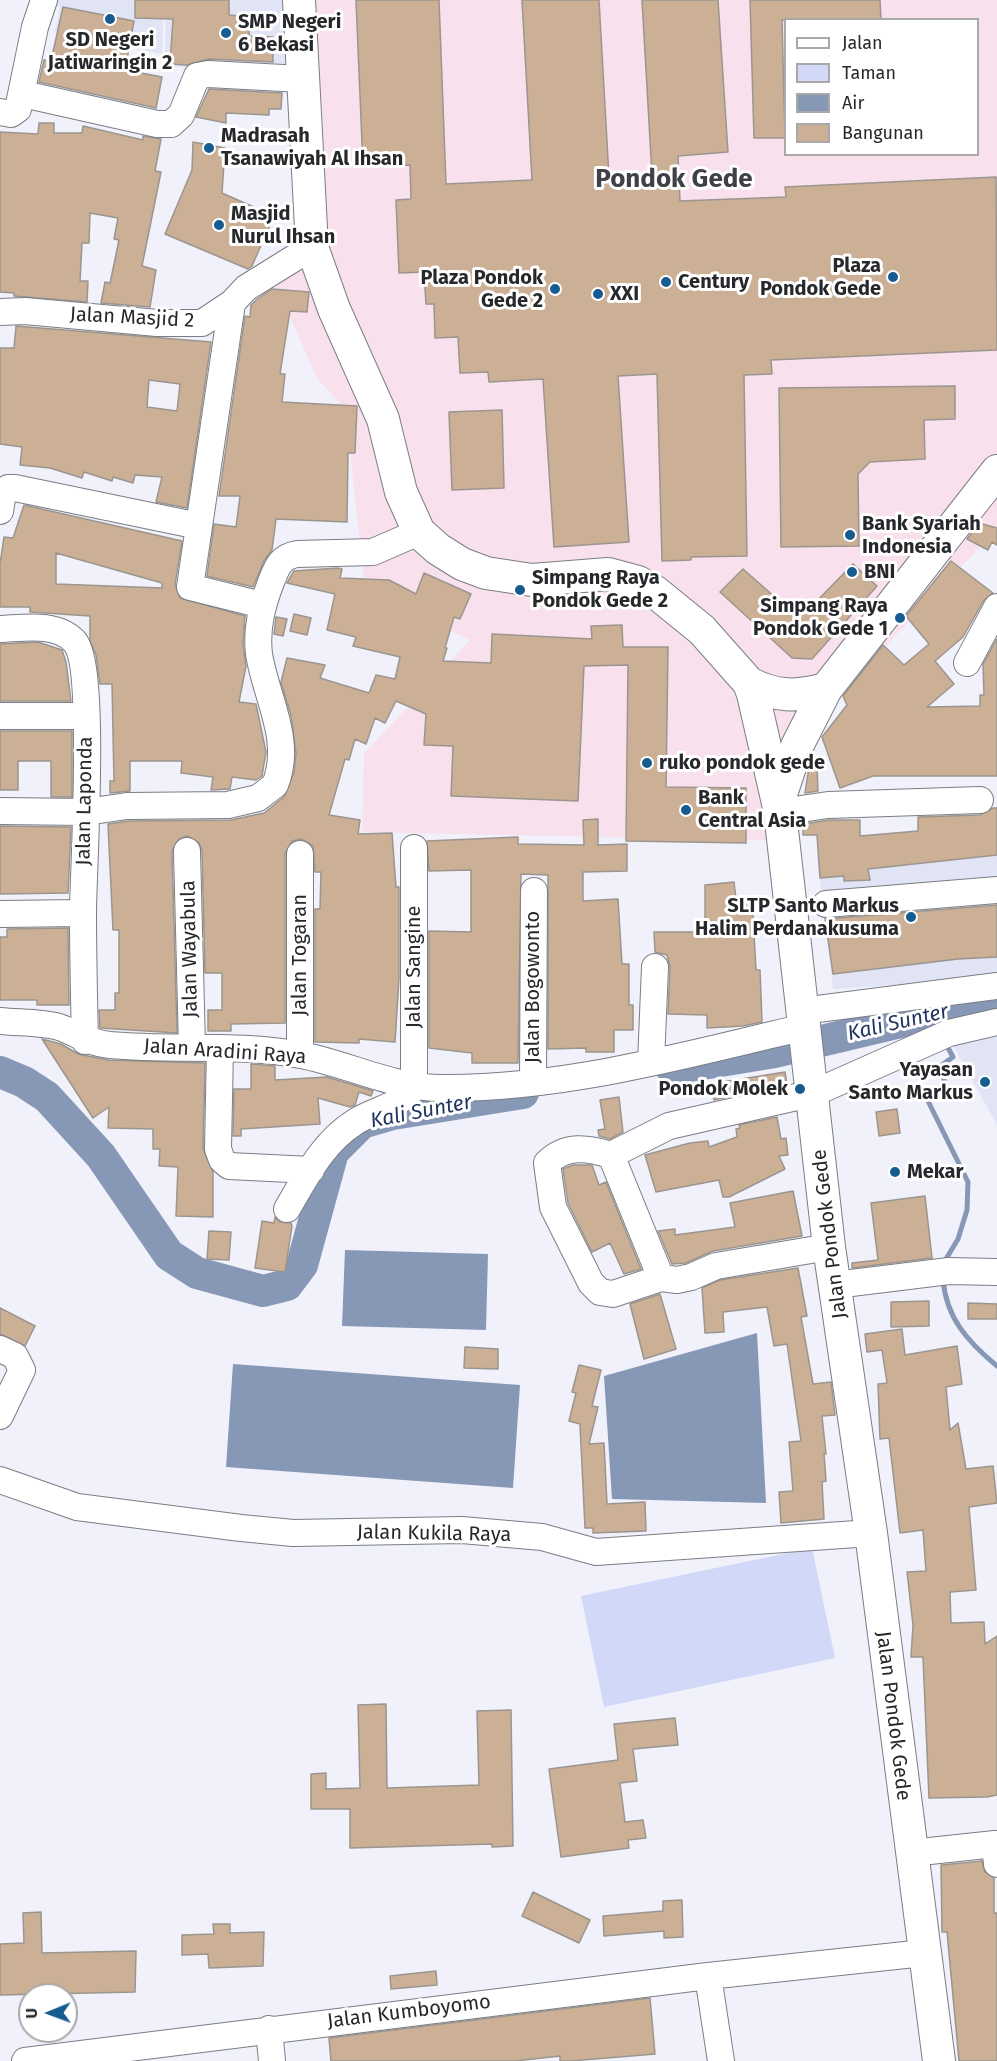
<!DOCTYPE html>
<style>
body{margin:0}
#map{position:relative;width:997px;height:2061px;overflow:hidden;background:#f0f1fa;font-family:"Fira Sans",sans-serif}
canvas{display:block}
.legend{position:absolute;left:784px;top:18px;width:195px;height:138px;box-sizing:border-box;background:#fff;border:2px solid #a9a9aa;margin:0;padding:8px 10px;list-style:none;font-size:18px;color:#27282b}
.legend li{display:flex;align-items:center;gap:12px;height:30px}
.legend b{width:30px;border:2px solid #a9a9aa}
.north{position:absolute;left:18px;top:1983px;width:60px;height:60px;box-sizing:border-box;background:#fff;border:2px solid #a9a9aa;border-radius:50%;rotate:269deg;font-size:16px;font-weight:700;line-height:24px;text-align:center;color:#27282b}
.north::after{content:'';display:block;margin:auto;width:21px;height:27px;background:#165c90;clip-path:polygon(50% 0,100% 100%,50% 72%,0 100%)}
</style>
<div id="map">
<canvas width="997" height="2061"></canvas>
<ul class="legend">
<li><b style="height:8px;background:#fff"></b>Jalan</li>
<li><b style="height:16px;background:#d2d8f8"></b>Taman</li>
<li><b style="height:16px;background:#8798b6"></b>Air</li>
<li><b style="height:16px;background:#ccb095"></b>Bangunan</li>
</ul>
<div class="north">U</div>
</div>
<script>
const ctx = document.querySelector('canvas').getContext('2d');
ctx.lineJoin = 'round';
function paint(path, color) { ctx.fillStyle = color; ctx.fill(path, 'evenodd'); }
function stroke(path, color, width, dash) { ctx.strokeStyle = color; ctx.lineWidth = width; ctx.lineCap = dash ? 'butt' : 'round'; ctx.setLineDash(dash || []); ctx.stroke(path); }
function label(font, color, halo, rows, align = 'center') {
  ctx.font = font + ' "Fira Sans",sans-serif'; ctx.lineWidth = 6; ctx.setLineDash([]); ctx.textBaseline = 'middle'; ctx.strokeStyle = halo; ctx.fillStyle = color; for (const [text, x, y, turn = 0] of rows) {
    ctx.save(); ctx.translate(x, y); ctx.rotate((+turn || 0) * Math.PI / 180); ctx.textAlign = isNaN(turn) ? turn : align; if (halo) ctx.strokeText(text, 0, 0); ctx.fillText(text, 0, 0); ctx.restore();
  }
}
paint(new Path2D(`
 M309,0H997V529L813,722L797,767L796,841L362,832L364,754L470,640L365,586L345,409L317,378L275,283L325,239ZM786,20H978V154H786Z`), '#f8e0ec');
paint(new Path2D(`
 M46,0H164L162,54L55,32L60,7L46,2Z
 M166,0H285L290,73L165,66Z
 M997,839V978L833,989L817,856Z
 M997,1031V1125L950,1040Z`), '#e1e4f4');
paint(new Path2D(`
 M812,1548L835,1658L604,1707L581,1596Z`), '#d2d8f8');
paint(new Path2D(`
 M345,1250L488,1254L486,1330L342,1326Z
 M757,1333L766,1503L612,1499L604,1376Z
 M233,1364L520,1385L513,1488L226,1467Z`), '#8798b6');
stroke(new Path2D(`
 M931,1015L939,1031
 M943,1264L958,1239L967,1210L968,1182L927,1099L947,1087L939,1067L953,1057L945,1042
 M943,1279C946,1318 968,1342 997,1366`), '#8798b6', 5);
stroke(new Path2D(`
 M672,1069L775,1052L997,999
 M0,1072L24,1082L47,1097L101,1156L169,1255L197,1273L263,1291L287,1285L302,1265L333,1152L362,1123L393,1114L523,1093`), '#8798b6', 32);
const building = new Path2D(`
 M135,0H229V15L250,17L249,36L273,37V62L209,59L187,65L170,64L173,19L135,18Z
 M356,0H439L446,184L532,180L522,0H599L609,177L652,175L642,0H718L728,152L678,156L680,201L786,197L785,187L996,177L997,350L771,360L772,374L744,375L747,556L691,557V560L662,561L657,374L618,376L629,542L554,547L543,379L489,382L488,372L460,373L458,337L435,338L434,304H426L424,272L399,273L396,200L411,199L410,165L363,167Z
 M750,0H880L881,20H782L785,138H754Z
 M63,7L134,21L125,70L162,77L156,108L39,82L44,60L51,61Z
 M209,89L282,93L281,109H269V115L226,113V123L196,117Z
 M39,123H54V133H82L83,126L143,140V136L161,139L155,171L161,172L142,266L156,270L150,307L101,303L105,282L110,283L113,269L119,240L114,239L118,218L90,213L89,243H82L80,281H88L87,302L14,296V293L0,292V132L38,134Z
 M193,142L225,148L222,193L274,216L252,266L248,269L165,234L192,170Z
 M272,289L309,292L307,312L290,311L280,374H285L282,402L357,406L355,453H348L347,522L276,519L272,550L264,561L253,587L207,576L214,524L236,527L240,496H219L245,316L250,317L251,305L256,300Z
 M16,326L211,342L187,508L156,502L162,477L135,475L133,483L113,477L112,481L84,472L82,478L50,468L20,465L22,447L0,444V348H14ZM149,380L180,384L177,411L147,407Z
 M955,386V419L924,420L925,459L870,462L858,474L859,546L781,547L779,388Z
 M502,410L504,488L452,490L449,412Z
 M24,505L182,541L175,585L180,598L245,616L243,644L246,666L239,702L256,704L266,752L262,776L256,780L232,777L230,789L211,790L213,777L181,773L182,761H130V791L110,793V781H114L112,684H100L96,655L90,641V616L30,612V607H0V564L4,537L13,538ZM56,553L162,583V588L56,584Z
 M979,523L997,528V545L992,542L988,550L967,539Z
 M951,561L993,593L984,600L963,637L935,661L954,684L927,707L980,706V695H984L983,664L997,639V776H873L840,788L822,737L847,705L843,696L883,645L904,665L929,644L906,616Z
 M853,564L877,586L812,659L792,658L720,592L743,569L793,613L806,612Z
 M338,568L342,569L340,578L389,580L416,594L424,573L471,594L460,619L454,617L445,648H447L443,661L491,663L492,634L592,639L591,626L622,625L623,647H668L666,787L746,788V843L626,841L628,665L584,666L578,801L451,796L453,746L424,745L426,714L396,701L385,723L375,718L366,744L355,739L349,760L345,759L329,815L360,820L358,834L392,833L396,887H399V978L395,1042L359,1039V1043L315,1042V909H320L321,872H315L313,846L301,839L292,841L285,854V1023L231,1024V1031H208V1010H222V973H205L202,851L199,843L187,836L179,839L172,851L177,1033L100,1028L99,1010H115V993H119V930H113L108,824L128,821L231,820L264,813L284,797L294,772L296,753L291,716L281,682L287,658L325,665L320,678L369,693L376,675L395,679L400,657L353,646L356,637L327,630L335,594L287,583L294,571Z
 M294,614L311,618L307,635L290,631Z
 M276,617L287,619L283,636L274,634Z
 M38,642L62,650L66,662L71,701H0V644Z
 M0,731H72V797H51V761H18V790H0Z
 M809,767H817L818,791L805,793Z
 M993,808H997V855L868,869L870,880L844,881V876L820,878L817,835H803V824L829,820H860V836L918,831V817L980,815Z
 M598,819V845L627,844V871L583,872V901L618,899L622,964H629V1005H633V1030H614V1052H586V1048L548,1049V875L521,874L518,1063H472V1053L429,1048V931L471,932V870L429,871L427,841L518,837V844L584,845L583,820Z
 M0,826L71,827L68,893L0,894Z
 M734,882L736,899L752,898L756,970H760L762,1022L743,1026L707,1028V1015L668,1014L670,967L667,955L655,952L654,932H705V885Z
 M997,905V957L958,959L833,974L825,919Z
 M68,928L69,1005H37V1000H0V937H7V929Z
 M42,1039L61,1044L78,1054L108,1060L205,1063L203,1149L213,1172V1217L176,1216L178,1167L159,1166L160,1149H153V1129L108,1128L109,1107L93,1118Z
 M251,1064L275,1066V1080L327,1077L373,1091L371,1096L359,1092L355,1105L350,1107L318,1098L320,1124L241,1129V1136H233L234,1089H251Z
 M785,1072L787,1084L714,1100L710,1084Z
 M619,1097L623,1132L610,1139L599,1136L598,1130L605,1129L600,1100Z
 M897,1109L900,1133L879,1136L876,1112Z
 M777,1117L781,1139L786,1138L788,1155L779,1156L785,1169L729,1197H723L719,1180L656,1192L645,1155L690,1143L708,1141L709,1147L737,1137L736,1129L740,1128L739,1125Z
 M573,1165H592L599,1185L606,1182L641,1269L624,1274L610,1243L592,1252L568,1203L563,1169Z
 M793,1191L802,1236L713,1251L686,1263L672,1264L658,1231L675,1229V1235L735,1227L730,1203Z
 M925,1196L932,1258L852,1268V1263L878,1260L871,1203Z
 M275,1217L280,1222L291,1223L292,1226L285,1272L255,1268L262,1221L274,1223Z
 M209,1231L231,1232L229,1260L207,1259Z
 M798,1268L807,1316L801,1317L813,1384L831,1382L835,1415L822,1416L826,1454H824L826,1481L822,1482L824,1519L781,1523L779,1492L793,1491L789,1442L801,1441L787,1344L774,1346L767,1307L723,1312L724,1332L705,1333L702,1288L720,1280Z
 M660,1294L676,1349L644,1359L630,1304Z
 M929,1301V1326L891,1327V1302Z
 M968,1303L997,1304V1319H968Z
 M0,1308L35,1326L25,1346L0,1334Z
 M902,1329L905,1355L957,1346L962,1384L946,1387L950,1430L958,1423L966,1469L993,1466L997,1503L969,1507L976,1590L950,1592L951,1623L984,1622L985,1644L997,1636V1795L987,1797L929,1798L923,1657H911L913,1625L907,1572L926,1571L923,1530L900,1533L889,1438L880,1439L878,1384L887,1383L882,1350L867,1352L865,1334Z
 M465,1347L498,1349V1369L464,1368Z
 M579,1365L601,1370L592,1406L598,1407L589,1444L604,1443L607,1504L645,1502L646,1531L593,1533V1528H585L580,1424L569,1421L576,1393L572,1392Z
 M386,1704L387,1788L479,1785L477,1711L511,1710L513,1846L492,1847V1844L350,1848V1809H311V1774L326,1773V1789L360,1788L358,1705Z
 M675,1718L678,1745L633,1749L637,1781L620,1783L625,1822L643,1820L646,1838L628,1840L629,1848L561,1857L549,1769L618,1760L614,1724Z
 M982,1861L985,1872L994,1878V1913H997V2061H959L947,1932H942L941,1865Z
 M533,1892L590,1920L579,1943L522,1916Z
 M682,1900L683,1937L664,1938V1931L604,1936L603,1916L663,1911V1901Z
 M41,1912L42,1953L136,1951L135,1992L0,1995V1944L24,1943L23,1913Z
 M213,1924H230V1933L264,1932L263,1966L209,1968L208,1954L182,1955V1935L214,1934Z
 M436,1971L437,1985L391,1989L390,1976Z
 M650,1998L655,2054L571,2061H560V2056L515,2061H331L329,2038Z`);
paint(building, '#ccb095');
stroke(building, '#9b958f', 1.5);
const minor = new Path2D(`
 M23,94L157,124H171L181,115L197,76L208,74L302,79
 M0,112L11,114L18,109L35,27L44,0
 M232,303L190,587L262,605
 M0,312L25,311L157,323H202L232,303L246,288L312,247
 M0,511L3,493L8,488H15L199,526
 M0,629C24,628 56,622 74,641C97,664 83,871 83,913C83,956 84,998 85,1041
 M967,663L997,607
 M0,716H86
 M0,811L86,812L127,806L228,805L258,798L275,785C293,740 266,698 259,654C256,628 262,606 271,582C277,567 280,557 297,554L373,552L419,532
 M780,812L828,805L980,800
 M187,851L192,1047
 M826,904L997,890
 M0,914L83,913
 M802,1011L997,986
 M0,1021C19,1023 41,1022 59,1027C80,1034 85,1042 110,1045C173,1051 238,1043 301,1055C348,1064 393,1088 442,1088C562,1089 688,1055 804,1027
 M220,1048L218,1149L222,1160L229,1166L311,1170
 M300,1055V854
 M651,1062L655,967
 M533,1082L534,891
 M611,1155C588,1148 566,1144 547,1163L553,1207L591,1283L600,1292L613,1294L661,1278L677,1280L691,1277L716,1266L829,1247
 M611,1155L669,1126L814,1093L949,1033L997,1022
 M611,1155L661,1278
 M287,1209C306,1177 322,1143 355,1122C375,1109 400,1107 414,1087V848
 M835,1285L949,1271L997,1272
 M0,1349L15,1356L22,1370L0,1416
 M0,1480L77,1507L241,1528L293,1533L462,1530L542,1537L596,1552L871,1533
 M911,1853L995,1844L997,1864
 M708,1976L924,1953
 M269,2029L272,2061
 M25,2061L708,1976L721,2061`);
const major = new Path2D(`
 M299,0L312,247L334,309L383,419L401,492L419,532L438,549L462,564L486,573L532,580L608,574L638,582L654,591L702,630L749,683L753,694L780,812L829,1247L871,1533L939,2061
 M749,683C776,697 797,697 826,689
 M779,800L797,746L826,689L997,471`);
stroke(minor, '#7b7d84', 28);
stroke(major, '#7b7d84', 34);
stroke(minor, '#fff', 26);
stroke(major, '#fff', 32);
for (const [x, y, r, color] of [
 [110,19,6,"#165c90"],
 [226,33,6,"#165c90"],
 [209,148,6,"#165c90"],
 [219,225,6,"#165c90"],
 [893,277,6,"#165c90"],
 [666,282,6,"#165c90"],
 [555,289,6,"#165c90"],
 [598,294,6,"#165c90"],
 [850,535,6,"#165c90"],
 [852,572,6,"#165c90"],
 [520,590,6,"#165c90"],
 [900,618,6,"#165c90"],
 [647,763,6,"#165c90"],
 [686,810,6,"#165c90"],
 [911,917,6,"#165c90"],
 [985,1082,6,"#165c90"],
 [800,1089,6,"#165c90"],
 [895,1172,6,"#165c90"]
]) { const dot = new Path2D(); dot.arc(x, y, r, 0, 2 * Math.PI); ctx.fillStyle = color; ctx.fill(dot); stroke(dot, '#fff', 2); }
label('bold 20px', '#27282b', '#fff', [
 ["SMP Negeri",238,22],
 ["6 Bekasi",238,45],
 ["SD Negeri",110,40,"center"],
 ["Jatiwaringin 2",110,63,"center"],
 ["Madrasah",221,136],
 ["Tsanawiyah Al Ihsan",221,159],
 ["Masjid",231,214],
 ["Nurul Ihsan",231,237],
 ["Plaza",881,266,"right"],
 ["Pondok Gede",881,289,"right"],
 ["Plaza Pondok",543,278,"right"],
 ["Gede 2",543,301,"right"],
 ["Century",678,282],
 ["XXI",610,294],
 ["Bank Syariah",862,524],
 ["Indonesia",862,547],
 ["BNI",864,572],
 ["Simpang Raya",532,578],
 ["Pondok Gede 2",532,601],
 ["Simpang Raya",888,606,"right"],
 ["Pondok Gede 1",888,629,"right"],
 ["ruko pondok gede",659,763],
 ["Bank",698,798],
 ["Central Asia",698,821],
 ["SLTP Santo Markus",899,906,"right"],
 ["Halim Perdanakusuma",899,929,"right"],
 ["Yayasan",973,1070,"right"],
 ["Santo Markus",973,1093,"right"],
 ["Pondok Molek",788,1089,"right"],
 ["Mekar",907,1172]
], 'left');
label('20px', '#27282b', '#fff', [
 ["Jalan Masjid 2",132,318,3],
 ["Jalan Laponda",85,801,-89],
 ["Jalan Wayabula",190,949,-91],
 ["Jalan Togaran",300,955,-90],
 ["Jalan Sangine",414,967,-90],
 ["Jalan Bogowonto",533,987,-90],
 ["Jalan Aradini Raya",225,1052,4],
 ["Jalan Pondok Gede",830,1234,-97],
 ["Jalan Kukila Raya",434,1534,1],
 ["Jalan Pondok Gede",893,1716,83],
 ["Jalan Kumboyomo",409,2012,-7]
]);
label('italic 21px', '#1f345e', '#fff', [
 ["Kali Sunter",898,1023,-13],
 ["Kali Sunter",421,1112,-11]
]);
label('bold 26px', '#404148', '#fff', [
 ["Pondok Gede",674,180]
]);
</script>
